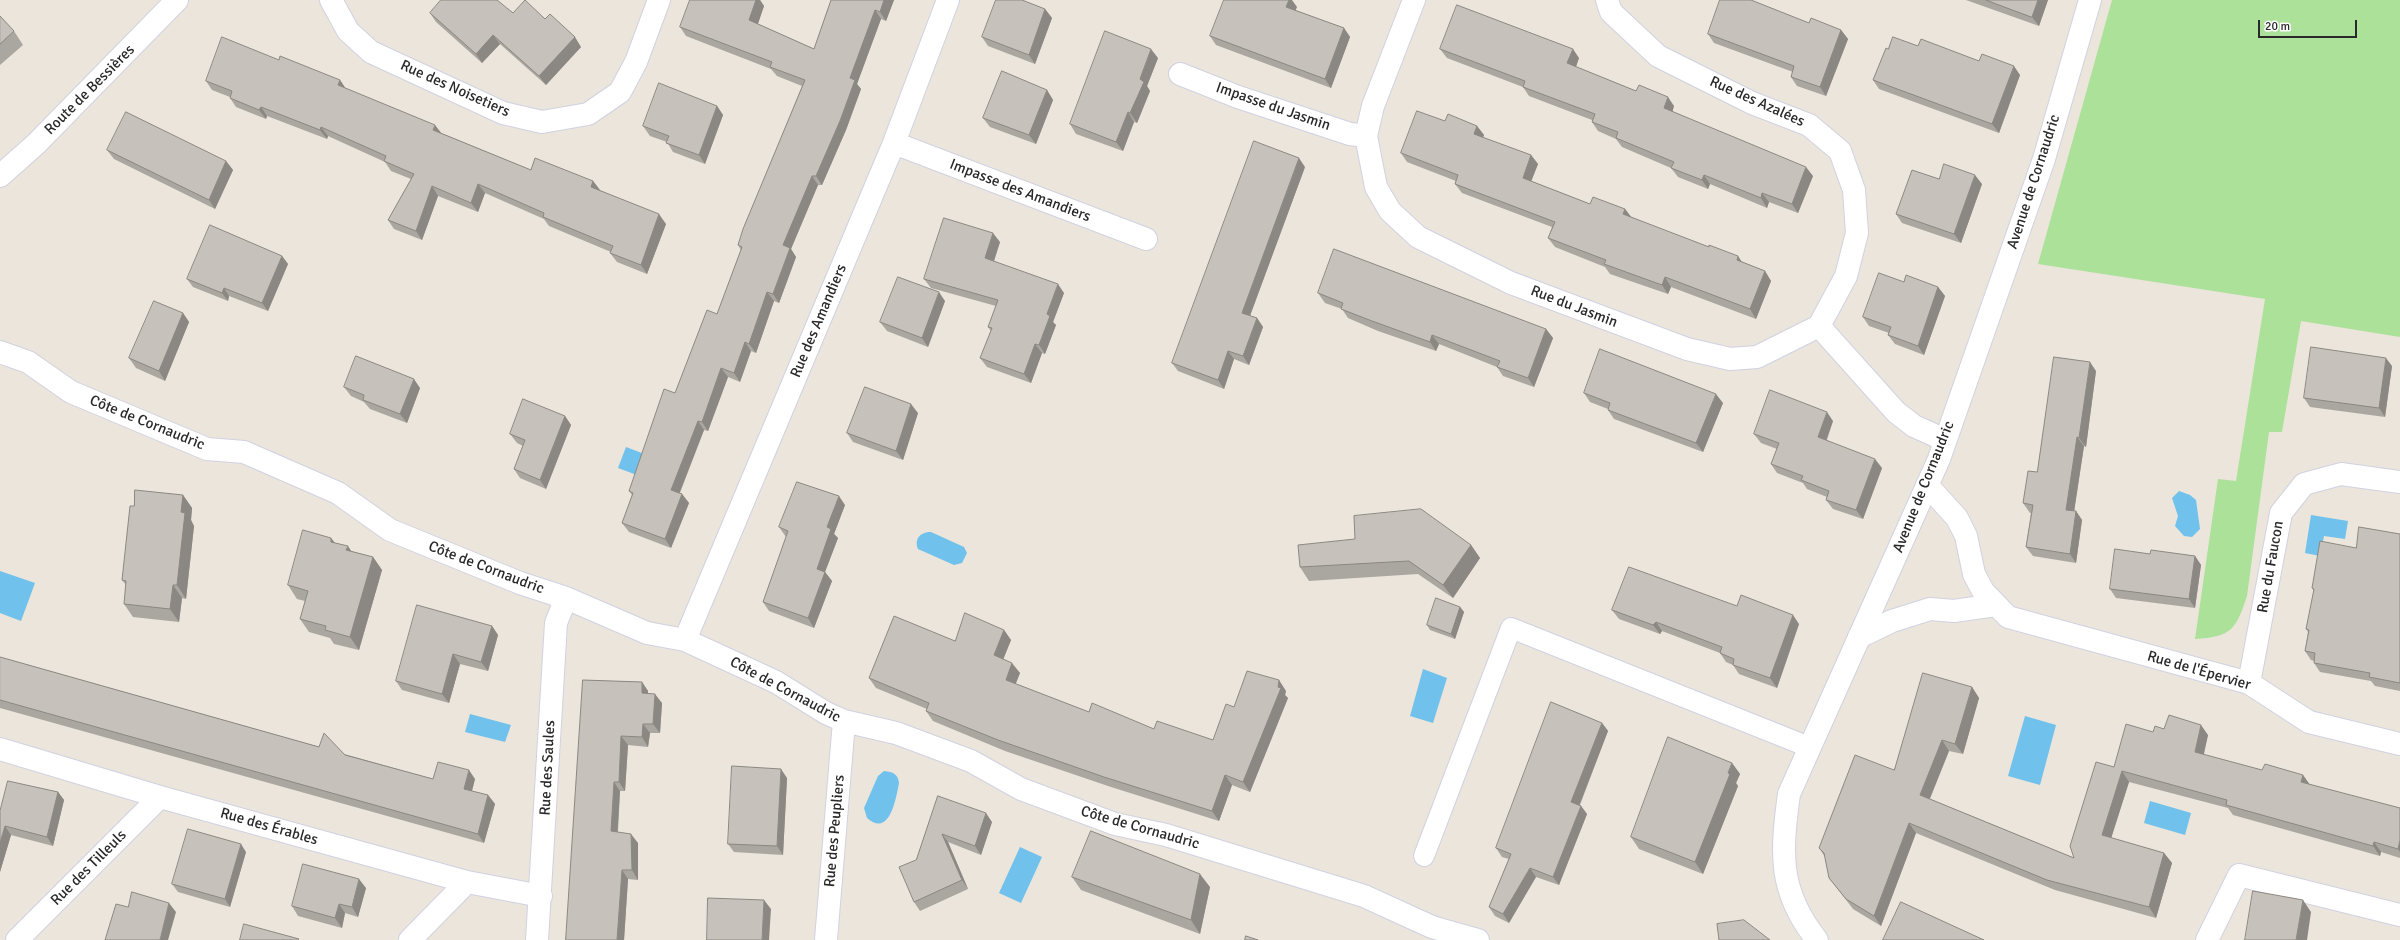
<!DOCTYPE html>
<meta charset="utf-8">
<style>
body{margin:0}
#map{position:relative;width:2400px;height:940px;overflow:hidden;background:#ebe5db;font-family:Signika,sans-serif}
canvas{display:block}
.scale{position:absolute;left:2258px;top:20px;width:99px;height:18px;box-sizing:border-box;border:2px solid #292929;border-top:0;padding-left:5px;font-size:12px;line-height:14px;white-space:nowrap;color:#292929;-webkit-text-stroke:3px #fff;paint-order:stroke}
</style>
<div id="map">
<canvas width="2400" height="940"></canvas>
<div class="scale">20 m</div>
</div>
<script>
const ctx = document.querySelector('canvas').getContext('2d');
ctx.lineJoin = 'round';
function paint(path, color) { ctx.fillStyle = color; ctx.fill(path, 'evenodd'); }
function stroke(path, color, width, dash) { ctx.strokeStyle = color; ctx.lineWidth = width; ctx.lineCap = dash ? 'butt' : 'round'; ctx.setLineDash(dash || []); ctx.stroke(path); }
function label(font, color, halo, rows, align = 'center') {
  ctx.font = font + ' Signika,sans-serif'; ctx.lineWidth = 3; ctx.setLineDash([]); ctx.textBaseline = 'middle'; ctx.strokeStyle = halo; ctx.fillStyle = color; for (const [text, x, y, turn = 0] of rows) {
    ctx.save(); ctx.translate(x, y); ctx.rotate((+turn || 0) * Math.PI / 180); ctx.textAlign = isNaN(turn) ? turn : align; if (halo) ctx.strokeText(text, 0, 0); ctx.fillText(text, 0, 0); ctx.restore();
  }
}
paint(new Path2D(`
 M2112,0H2400V337L2301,321L2282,432H2269L2247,596C2236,629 2232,637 2195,639L2218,479L2236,481L2265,299L2038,264Z`), '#ace199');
paint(new Path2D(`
 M626,447L668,463L661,484L618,468Z
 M2179,491L2190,495L2196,500L2200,529L2192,537L2184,536L2175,526L2178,516L2172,498Z
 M2311,515L2348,521L2345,539L2324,536L2320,556L2305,553Z
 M931,532L964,547L967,553L962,563L954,565L918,549C914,539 920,532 931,532Z
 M0,571L35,583L21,621L0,613Z
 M1423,669L1447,678L1433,723L1410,716Z
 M470,714L511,725L505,742L465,732Z
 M2025,716L2056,725L2040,785L2008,776Z
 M884,771C893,772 898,774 899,783C896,798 890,838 867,818L864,808L878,776Z
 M2150,801L2191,813L2185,835L2144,823Z
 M1020,847L1042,857L1021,903L999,893Z`), '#70c1eb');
const lane = new Path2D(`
 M1424,856L1511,628L1809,747`);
const street = new Path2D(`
 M331,0L348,31L371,52L503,113L542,122L588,114L620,92L636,62L659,0
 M1414,0L1373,106L1366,136L1376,187L1390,211L1418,237L1511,283L1687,349L1730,359L1757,357L1819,326L1896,412L1914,426L1945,440
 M1607,0L1611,12L1658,56L1752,103L1809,125L1840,151L1854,190L1857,233L1846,276L1819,326
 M1180,74L1238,97L1350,134L1366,136
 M894,143L1146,239
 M0,352L28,362L71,392L207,449L244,452L338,493L390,530L520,583L566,598L647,633L685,640L776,682L826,713L844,721L896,733L971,761L1021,789L1115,824L1166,835L1364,896L1432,927L1478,940
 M1927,485L1957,518L1966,536L1974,574L1983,591L2008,617L2249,683L2309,722L2400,744
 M1859,637L1892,621L1930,609L1954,611L1996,605
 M685,640L894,143L948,0
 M2249,683L2281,513L2304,484L2341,474L2400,482
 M0,749L160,797L467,882L541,896
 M17,940L160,797
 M410,940L467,882
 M537,940L556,623L566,598
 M826,940L844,721
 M2207,940L2239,875L2400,915`);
const secondary = new Path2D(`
 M0,176L36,144L177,0
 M1817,940C1778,891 1781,853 1789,794L1939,459L2044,159L2090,0`);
stroke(lane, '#d0d2e2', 22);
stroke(street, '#d0d2e2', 24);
stroke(secondary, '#d0d2e2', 24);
stroke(lane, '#fff', 20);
stroke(street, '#fff', 22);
stroke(secondary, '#fff', 22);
paint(new Path2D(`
 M756,0H760L764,6L758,24L814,49L831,0H894L886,21L881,19L857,84L861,89L846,130L822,185H818L791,249L796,257L779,303L774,301L756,353L751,351L740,382L728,377L708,431L704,430L680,493L682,494L689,503L671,548L629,532L622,523L632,495L629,491L675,393L717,314L741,250L738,245L802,86L777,76L771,69L686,36L680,27Z
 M1966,0H2048L2039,26Z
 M1297,7L1295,10L1344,28L1350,37L1331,88L1216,45L1210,36Z
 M1045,9L1052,18L1035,64L988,46L982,37Z
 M430,13H513L545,19L581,47L546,85L500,44L482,63L436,22Z
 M0,16L14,31L23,45L0,65Z
 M1809,23L1841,30L1848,39L1826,96L1797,86L1791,77L1793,72L1714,43L1708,34Z
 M1918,46L1979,61L2020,75L1999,133L1879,89L1873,80L1888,49Z
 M1440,49L1579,58L1576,67L1674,106L1672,111L1813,176L1798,213L1769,202L1767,208L1710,184L1708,189L1678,177L1671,168L1622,147L1616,139L1598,131L1592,122V120L1529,96L1523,87L1447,58Z
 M1158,58L1147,86L1150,91L1137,123L1134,122L1123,151L1076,134L1070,124Z
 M279,60L340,80L346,89L441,133L531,170L593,181L600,190L666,224L647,274L617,262L610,253L611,252L549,226L544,219L485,193L478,212L438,196L422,240L394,229L388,220L411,179L391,171L385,162L328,136L327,139L267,116L266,119L236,107L230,98V97L212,90L206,81Z
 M1047,90L1053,100L1036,144L990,127L983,118Z
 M717,106L723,115L705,164L673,152L667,142L650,136L643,126Z
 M1445,121L1477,126L1484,135L1483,138L1531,155L1538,164L1531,181L1590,204L1625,209L1631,217L1765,271L1771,281L1756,319L1671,287L1668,294L1610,274L1605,267L1555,247L1548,238L1552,227L1462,193L1455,184L1456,181L1407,162L1401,153Z
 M107,150L226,161L233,170L215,209L114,159Z
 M1305,167L1250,316L1257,318L1263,327L1249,365L1234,359L1224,389L1178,371L1172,363Z
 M1939,179L1982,184L1961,243L1902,223L1896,214Z
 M1000,242L994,261L1064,293L1053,322L1056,325L1045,354L1042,353L1031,383L987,367L980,358L991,331L988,327L996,306L931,288L924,279Z
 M282,256L288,264L268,311L229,296L228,301L193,287L187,279Z
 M1904,282L1938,287L1945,296L1924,355L1895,344L1888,335L1889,333L1869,326L1863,317Z
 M1318,293L1546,329L1553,338L1534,387L1503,376L1497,367L1439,344L1436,351L1378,331L1348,318L1342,309L1325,303Z
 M945,301L928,347L887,331L880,322Z
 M183,313L189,322L165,381L136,368L129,358Z
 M2392,366L2385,417L2310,407L2304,398Z
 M2096,371L2086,447L2084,446L2074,511H2076L2082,520L2076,563L2033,556L2026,547L2031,513H2030L2023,503L2037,472Z
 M344,387L420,388L407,423L370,409L364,402L351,396Z
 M1584,393L1723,403L1703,452L1614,419L1608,410V409L1590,402Z
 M918,413L903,460L853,442L847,433Z
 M565,416L571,425L546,489L520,478L514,469L523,446L517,443L510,434Z
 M1833,421L1827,440L1882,468L1863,519L1833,509L1826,500L1827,497L1807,489L1803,483L1777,473L1771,464L1777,449L1761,443L1754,434Z
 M183,495L192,508L191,520L194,526L186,599L182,598L179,622L133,617L124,604L126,585L122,580L134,506Z
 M845,505L834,534L838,538L825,572L832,581L814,628L769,611L763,602L786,537L779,527Z
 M2400,534V691L2375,686L2371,681L2320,672L2314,663V661L2311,660L2305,651L2308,632L2306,629L2314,591L2312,588L2356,548Z
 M331,538L335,543L351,551L373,557L382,570L359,650L334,644L330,638L309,632L300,619L305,601L297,599L288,585Z
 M1471,545L1480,558L1453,598L1418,574L1309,581L1300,567Z
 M2150,554L2195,556L2201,565L2195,608L2116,598L2110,589Z
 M1737,606L1799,624L1777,688L1739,674L1733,665L1726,662L1720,653L1662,631L1660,634L1619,619L1612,610Z
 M1460,607L1464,612L1455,639L1430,630L1427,625Z
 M492,626L498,635L488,671L460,664L449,703L402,690L396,681Z
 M1004,630L1011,640L1003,659L1020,673L1015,684L1089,712L1154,729L1213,740L1234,707L1286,691L1285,695L1288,698L1250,792L1232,785L1219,821L1111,787L1005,751L933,721L926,711L927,709L876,688L869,678L955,641Z
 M0,657L433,779H475L472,791L488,795L495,804L484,843L0,708Z
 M583,680L642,682L648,691V693L662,703L660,733H650L648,747L628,745L625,791H620L618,832L638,843V880L628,879L624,940H566Z
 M1972,687L1979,698L1963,754L1949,751L1930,799L2074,858L2114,767L2153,732L2164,729L2208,735L2203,755L2262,770L2303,775L2310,785L2400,808V858L2381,852L2380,856L2233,815L2228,808L2129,782L2111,838L2164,853L2172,863L2156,918L2055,890L1916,833L1881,926L1853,909L1837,888L1829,878L1825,857L1819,848Z
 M1602,723L1608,731L1580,805L1581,806L1587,814L1559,885L1536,877L1509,923L1495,916L1489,907L1509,859L1502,857L1496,848Z
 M1732,763L1740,774L1736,783L1738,786L1703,874L1639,849L1631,837Z
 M787,778L783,855L734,852L728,844Z
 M58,792L64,800L53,846L11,835L0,872V811Z
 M938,796L992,822L981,855L948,842L968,889L920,911L914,902L916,860Z
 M246,852L230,907L178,892L172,884Z
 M1072,877L1210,887L1200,934L1081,890Z
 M366,888L358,917L345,913L342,928L298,916L292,906Z`), '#aaa7a1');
paint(new Path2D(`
 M756,0H760L764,6L756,29L749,20Z
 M884,0H894L886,21L880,12Z
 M1289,0H1292L1297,7L1293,16L1286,7Z
 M2038,0H2048L2039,26L2032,17Z
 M1045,9L1052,18L1035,64L1029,55Z
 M875,10L881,19L857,84L861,89L846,130L822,185L816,176L850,78Z
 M1344,28L1350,37L1331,88L1325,79Z
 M1841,30L1848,39L1826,96L1820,87Z
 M493,35L500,44L482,63L476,54Z
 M575,37L581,47L546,85L539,76Z
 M1151,49L1158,58L1147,86L1150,91L1137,123L1130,113L1140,79Z
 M1573,49L1579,58L1574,72L1567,63Z
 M2014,66L2020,75L1999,133L1992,124Z
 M340,80L346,89L338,85Z
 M1047,90L1053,100L1036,144L1029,135Z
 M1668,97L1674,106L1671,117L1664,108Z
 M717,106L723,115L705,164L699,155Z
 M261,107L267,116L266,119L259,110Z
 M1128,112L1134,122L1123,151L1116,142Z
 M435,125L442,134L433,130Z
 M1477,126L1484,135L1480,143L1474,134Z
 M321,127L328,136L327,139L320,130Z
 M1531,155L1538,164L1529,187L1523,178Z
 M1299,158L1305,167L1248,321L1242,313Z
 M226,161L233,170L215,209L209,200Z
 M1806,167L1813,176L1798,213L1792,204Z
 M1704,175L1710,184L1708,189L1702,180Z
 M1975,175L1982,184L1961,243L1954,234Z
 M812,176L818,185L791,249L796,257L779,303L773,294L783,245Z
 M593,181L600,190L591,187Z
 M478,184L485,193L478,212L471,203Z
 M432,186L438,196L422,240L416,231Z
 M1762,193L1769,202L1767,208L1761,198Z
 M1625,209L1632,218L1623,214Z
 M659,214L666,224L647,274L641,265Z
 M993,233L1000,242L992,267L985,258Z
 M282,256L288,264L268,311L262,303Z
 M1738,256L1744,265L1737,260Z
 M1765,271L1771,281L1756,319L1750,309Z
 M1665,277L1671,287L1668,294L1662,285Z
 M1058,284L1064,293L1053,322L1056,325L1045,354L1039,345L1047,314Z
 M1938,287L1945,296L1924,355L1918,346Z
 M224,288L229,296L228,301L222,293Z
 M767,292L774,301L756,353L749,344Z
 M939,292L945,301L928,347L922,338Z
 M183,313L189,322L165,381L159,371Z
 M1257,318L1263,327L1249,365L1243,356Z
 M1546,329L1553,338L1534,387L1528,378Z
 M1432,335L1439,344L1436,351L1430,342Z
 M745,342L751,351L740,382L734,373Z
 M1035,344L1042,353L1031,383L1024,374Z
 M1228,351L1234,359L1224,389L1218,380Z
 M2386,358L2392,366L2385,417L2379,408Z
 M2090,362L2096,371L2086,447L2079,438Z
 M721,368L728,377L708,431L702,422Z
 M414,379L420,388L407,423L400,414Z
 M1716,394L1723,403L1703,452L1696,443Z
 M911,404L918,413L903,460L896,451Z
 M1827,412L1833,421L1824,446L1818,437Z
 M565,416L571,425L546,489L540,480Z
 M698,421L704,430L677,499L671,490Z
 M2077,437L2084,446L2073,519L2066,510Z
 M1875,459L1882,468L1863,519L1856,510Z
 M682,494L689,503L671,548L665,539Z
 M183,495L192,508L191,520L194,526L186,599L177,585L181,512Z
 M839,496L845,505L834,534L838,538L825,572L832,581L814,628L808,618L817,569L827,527Z
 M2076,511L2082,520L2076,563L2070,554Z
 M331,538L341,551L331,542Z
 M1471,545L1480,558L1453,598L1443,585Z
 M348,546L357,560L346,550Z
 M2195,556L2201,565L2195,608L2189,599Z
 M373,557L382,570L359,650L350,637Z
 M173,585L182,598L179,622L170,609Z
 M1460,607L1464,612L1455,639L1451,634Z
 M1793,615L1799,624L1777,688L1770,678Z
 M1656,622L1662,631L1660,634L1653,625Z
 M492,626L498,635L488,671L481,662Z
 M1004,630L1011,640L1001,665L994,655Z
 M453,654L460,664L449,703L442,694Z
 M1012,663L1020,673L1013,691L1006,680Z
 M1279,680L1286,691L1285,695L1288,698L1250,792L1243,782L1278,687Z
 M642,682L648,691V702L642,693Z
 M1972,687L1979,698L1963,754L1955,744Z
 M655,694L662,703L660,733L653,724Z
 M1602,723L1608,731L1577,811L1571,802Z
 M643,724L650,733L648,747L642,737Z
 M2201,725L2208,735L2202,763L2195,752Z
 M621,736L628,745L625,791L619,782Z
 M1942,740L1949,751L1927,805L1920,795Z
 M1732,763L1740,774L1736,783L1738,786L1703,874L1695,862Z
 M781,769L787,778L783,855L777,846Z
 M469,770L475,779L470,798L464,789Z
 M2122,771L2129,782L2109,845L2102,835Z
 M1225,775L1232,785L1219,821L1212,811Z
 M2303,775L2310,785L2301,782Z
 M614,782L620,791L617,840L611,831Z
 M58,792L64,800L53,846L47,837Z
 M488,795L495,804L484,843L478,834Z
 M1581,806L1587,814L1559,885L1553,877Z
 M986,813L992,822L981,855L975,846Z
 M1909,823L1916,833L1881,926L1874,916Z
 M5,826L11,835L0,872V843Z
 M631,834L638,843V880L632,870Z
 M942,834L948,842L968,889L962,880Z
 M2400,840V852L2398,849Z
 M2374,842L2381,852L2380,856L2373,846Z
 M241,844L246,852L230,907L225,899Z
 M2164,853L2172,863L2156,918L2149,907Z
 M1530,868L1536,877L1509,923L1503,914Z
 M622,870L628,879L624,940H617Z
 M1200,874L1210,887L1200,934L1191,920Z
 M359,879L366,888L358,917L352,907Z
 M764,900L771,909L769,940H762Z
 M2303,900L2311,912L2307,940H2296Z
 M169,903L176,912L168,940H160Z
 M339,904L345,913L342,928L335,918Z`), '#8b8883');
const building = new Path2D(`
 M441,0H497L513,13L525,0L545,19L550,14L575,37L539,76L493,35L476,54L430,13Z
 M690,0H756L749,20L814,49L831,0H884L880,12L875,10L850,78L855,80L840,121L816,176H812L783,245L790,248L773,294L767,292L749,344L745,342L734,373L721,368L702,422L698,421L671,490L682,494L665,539L622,523L633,493L629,491L664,389L675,393L707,310L717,314L742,247L738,245L743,229L805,80L770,67L772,62L680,27Z
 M996,0H1022L1045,9L1029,55L982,37Z
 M1224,0H1289L1286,7L1344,28L1325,79L1210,36Z
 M1720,0H1751L1809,23L1811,18L1841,30L1820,87L1791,77L1794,66L1708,34Z
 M1986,0H2038L2032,17Z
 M1457,5L1573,49L1567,63L1636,91L1639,85L1668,97L1664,108L1806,167L1792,204L1762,193L1761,198L1704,175L1702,180L1671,168L1674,162L1616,138L1618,132L1592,122L1595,114L1523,87L1525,81L1440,49Z
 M0,16L14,31L0,44Z
 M1105,31L1151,49L1140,79L1144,82L1130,113L1128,112L1116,142L1070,124Z
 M222,37L279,60L280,56L340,80L338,85L435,125L433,130L531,170L535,158L593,181L591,187L659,214L641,265L610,253L613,246L543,217L544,213L478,184L471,203L432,186L416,231L388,220L414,174L384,161L386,156L321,127L320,130L261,107L259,110L230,98L232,91L206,81Z
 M1893,37L1918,46L1921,39L1979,61L1982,54L2014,66L1992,124L1873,80L1886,48L1888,49Z
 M1002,71L1047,90L1029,135L983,118Z
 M659,83L717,106L699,155L666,143L669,136L643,126Z
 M1417,111L1445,121L1448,114L1477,126L1474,134L1531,155L1523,178L1590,204L1593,197L1625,209L1623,214L1709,247V245L1738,256L1737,260L1765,271L1750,309L1665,277L1662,285L1604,264L1606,260L1548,238L1555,222L1455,184L1458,175L1401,153Z
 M126,112L226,161L209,200L107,150Z
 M1254,141L1299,158L1242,313L1257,318L1243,356L1228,351L1218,380L1172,363Z
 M1944,164L1975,175L1954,234L1896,214L1912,170L1939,179Z
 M944,218L993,233L985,258L1058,284L1047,314L1050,316L1039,345L1035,344L1024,374L980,358L992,328L988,327L998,300L924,279Z
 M210,225L282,256L262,303L224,288L222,293L187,279Z
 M1334,249L1546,329L1528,378L1497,367L1500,361L1432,335L1430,342L1372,321L1341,309L1343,303L1318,293Z
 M1879,273L1904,282L1906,275L1938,287L1918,346L1888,335L1891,327L1863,317Z
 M898,277L939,292L922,338L880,322Z
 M154,301L183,313L159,371L129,358Z
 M2311,347L2386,358L2379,408L2304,398Z
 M1600,349L1716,394L1696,443L1608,410L1610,403L1584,393Z
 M356,356L414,379L400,414L363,400L364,395L344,387Z
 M2054,357L2090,362L2079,438L2077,437L2066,510L2076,511L2070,554L2026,547L2033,505L2023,503L2028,471L2037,472Z
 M865,387L911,404L896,451L847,433Z
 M1770,390L1827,412L1818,437L1875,459L1856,510L1826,500L1829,491L1801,480L1803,476L1771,464L1779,443L1754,434Z
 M523,399L565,416L540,480L514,469L525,440L510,434Z
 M797,482L839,496L827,527L831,529L817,569L825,572L808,618L763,602L788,531L779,527Z
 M135,490L183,495L181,512L185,513L177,585H173L170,609L124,604L126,581L122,580L130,506H134Z
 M1421,509L1471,545L1443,585L1409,561L1300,567L1298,545L1355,539L1354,516Z
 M2359,527L2400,534V683L2369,677L2370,673L2314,663L2315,653L2305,651L2309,630L2306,629L2314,589L2312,588L2320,541L2356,548Z
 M303,530L331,538V542L348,546L346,550L373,557L350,637L325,630L326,626L300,619L308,591L288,585Z
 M2115,549L2150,554L2151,550L2195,556L2189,599L2110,589Z
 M1629,567L1737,606L1741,595L1793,615L1770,678L1733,665L1734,659L1720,653L1722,647L1656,622L1653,625L1612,610Z
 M1436,598L1460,607L1451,634L1427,625Z
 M417,605L492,626L481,662L453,654L442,694L396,681Z
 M965,613L1004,630L994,655L1012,663L1006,680L1089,712L1092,703L1154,729L1157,721L1213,740L1226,704L1234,707L1247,671L1279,680L1278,687L1281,688L1243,782L1225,775L1212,811L1104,777L998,740L926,711L929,703L869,678L894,616L955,641Z
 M0,657L319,747L324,733L345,755L433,779L438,762L469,770L464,789L488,795L478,834L0,700Z
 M1923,673L1972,687L1955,744L1942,740L1920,795L2074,858L2070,846L2096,762L2114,767L2126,724L2153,732L2155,726L2164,729L2169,715L2201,725L2195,752L2262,770L2265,764L2303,775L2301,782L2400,808V840L2398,849L2374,842L2373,846L2226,805L2227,800L2122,771L2102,835L2164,853L2149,907L2047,880L1909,823L1874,916L1846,899L1829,878L1824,853L1819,848L1855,755L1894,770Z
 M583,680L642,682V693L655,694L653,724H643L642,737L621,736L619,782H614L611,831L631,834L632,870H622L617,940H566Z
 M1551,702L1602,723L1571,802L1581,806L1553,877L1530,868L1503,914L1489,907L1511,854L1496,848Z
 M1668,737L1732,763L1728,773L1730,774L1695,862L1631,837Z
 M732,766L781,769L777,846L728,844Z
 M8,781L58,792L47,837L5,826L0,843V811Z
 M938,796L986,813L975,846L942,834L962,880L914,902L899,867L916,860Z
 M188,829L241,844L225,899L172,884Z
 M1091,831L1200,874L1191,920L1072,877Z
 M303,864L359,879L352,907L339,904L335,918L292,906Z
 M2253,891L2303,900L2296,940H2245Z
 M132,892L169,903L160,940H105L116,904L128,907Z
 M708,898L764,900L762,940H707Z
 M1901,902L1984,940H1883Z
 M1744,920L1770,940H1719L1717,924Z
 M244,924L299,939L298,940H240Z
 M1246,936L1258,940H1245Z`);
paint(building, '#c6c2bb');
stroke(building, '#8b8883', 1);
label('15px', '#292929', '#fff', [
 ["Rue des Noisetiers",455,89,24],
 ["Route de Bessières",90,90,-45],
 ["Rue des Azalées",1757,102,24],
 ["Impasse du Jasmin",1273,107,19],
 ["Avenue de Cornaudric",2034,182,-72],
 ["Impasse des Amandiers",1020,191,21],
 ["Rue du Jasmin",1574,307,21],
 ["Rue des Amandiers",819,321,-67],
 ["Côte de Cornaudric",147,423,22],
 ["Avenue de Cornaudric",1924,487,-68],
 ["Rue du Faucon",2271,567,-80],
 ["Côte de Cornaudric",486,568,21],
 ["Rue de l'Épervier",2199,671,16],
 ["Côte de Cornaudric",785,690,28],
 ["Rue des Saules",548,768,-87],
 ["Rue des Érables",269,827,16],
 ["Côte de Cornaudric",1140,828,16],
 ["Rue des Peupliers",835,831,-85],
 ["Rue des Tilleuls",89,868,-45]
]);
</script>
